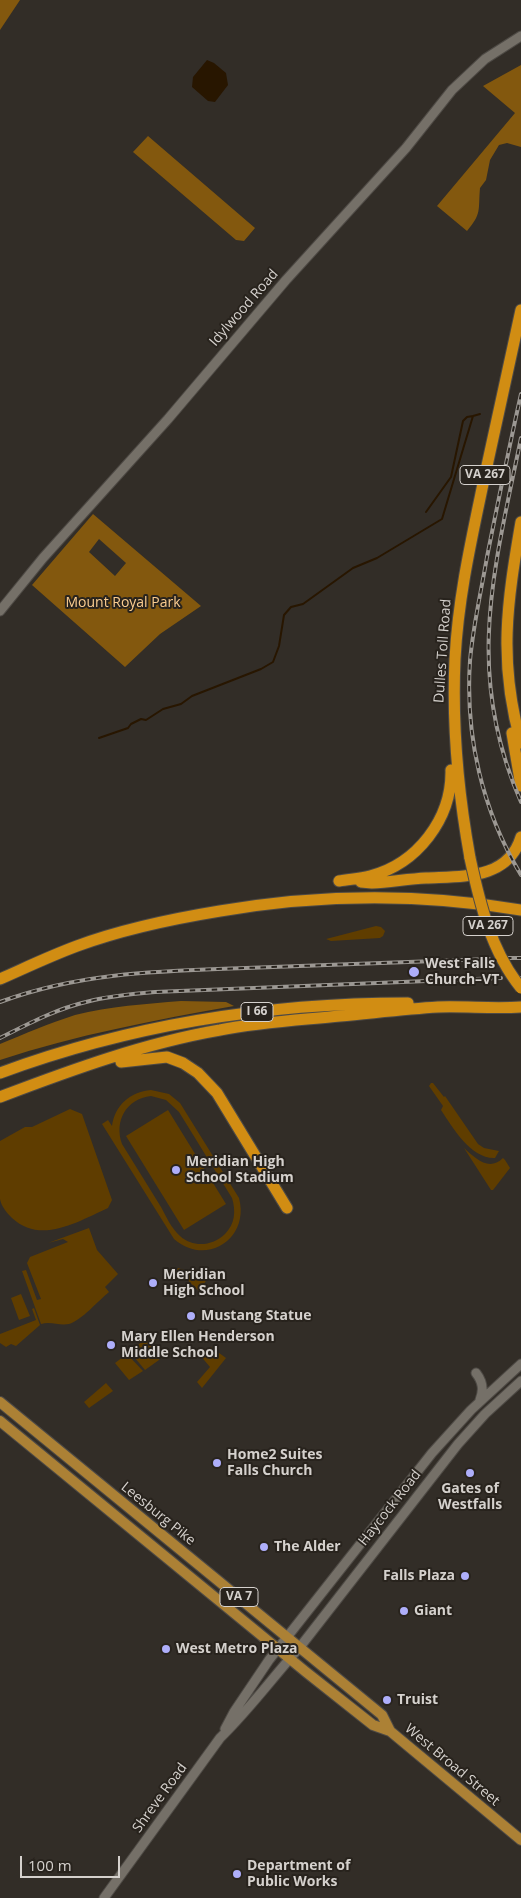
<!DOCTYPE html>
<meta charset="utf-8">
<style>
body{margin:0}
#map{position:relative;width:521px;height:1898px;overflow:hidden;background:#322d27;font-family:"Open Sans",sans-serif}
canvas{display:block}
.scale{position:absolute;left:20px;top:1856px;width:100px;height:22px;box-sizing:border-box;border:2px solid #d5d1cd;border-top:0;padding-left:6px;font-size:15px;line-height:18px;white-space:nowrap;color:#d5d1cd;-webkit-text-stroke:4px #28231d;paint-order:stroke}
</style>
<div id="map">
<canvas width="521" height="1898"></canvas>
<div class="scale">100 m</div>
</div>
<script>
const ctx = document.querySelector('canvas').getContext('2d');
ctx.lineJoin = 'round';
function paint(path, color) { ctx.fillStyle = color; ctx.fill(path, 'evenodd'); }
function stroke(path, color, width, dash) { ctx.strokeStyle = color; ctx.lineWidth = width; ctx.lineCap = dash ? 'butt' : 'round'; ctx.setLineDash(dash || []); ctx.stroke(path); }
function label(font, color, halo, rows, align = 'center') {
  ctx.font = font + ' "Open Sans",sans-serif'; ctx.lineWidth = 4; ctx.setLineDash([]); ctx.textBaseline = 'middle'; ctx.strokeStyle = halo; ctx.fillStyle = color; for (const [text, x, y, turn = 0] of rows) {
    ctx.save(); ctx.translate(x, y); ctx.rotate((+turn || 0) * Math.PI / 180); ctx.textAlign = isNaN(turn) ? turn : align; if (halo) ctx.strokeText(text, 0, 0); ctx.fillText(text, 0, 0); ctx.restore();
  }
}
paint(new Path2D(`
 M376,926L381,927L385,931L383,936L380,938L331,941L326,939Z
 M431,1083H433L444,1097L445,1096L478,1144L484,1148L499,1151L495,1158C471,1159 453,1128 441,1110L443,1106L429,1086Z
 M151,1090L169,1094L180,1103L239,1198C250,1239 206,1267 174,1239L102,1124L108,1120L112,1126C115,1105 130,1092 151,1090ZM151,1096L166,1100L179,1112L232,1198C236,1211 235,1224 225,1234C213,1246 193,1248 180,1236C171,1228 166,1216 161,1207C148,1186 135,1165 122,1144C114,1121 126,1099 151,1096Z
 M70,1109L82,1114L112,1200L108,1208C79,1221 41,1245 12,1218C7,1213 1,1206 0,1199C0,1182 0,1159 0,1141L25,1127H32Z
 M168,1110L226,1204L184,1230L126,1136Z
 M464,1148C475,1158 489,1172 503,1158L505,1160L510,1168L493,1190H491Z
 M89,1228L97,1250L118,1274L105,1287L109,1292C99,1300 81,1321 69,1324C59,1326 51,1321 41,1324L22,1271L26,1270L37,1300L41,1299L27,1263L30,1257L68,1242L63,1239L48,1243Z
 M178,1268L208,1278L199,1291L177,1270Z
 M21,1294L30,1316L19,1320L11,1298Z
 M34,1308L40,1325L16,1346L11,1344L6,1347L0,1343V1334L36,1320L32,1309Z
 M146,1338L162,1355L159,1360L145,1370L130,1352Z
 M211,1347L226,1358L202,1388L197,1382L210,1367L199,1354Z
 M127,1354L143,1371L129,1380L115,1363Z
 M106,1383L113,1391L89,1408L84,1402Z`), '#5f3d00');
paint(new Path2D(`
 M0,0H20L0,30Z
 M521,65V147L507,143L499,145L490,160L486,180L480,188C478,211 482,213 467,231L437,206L515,113L483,86Z
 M148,136L255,228L244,241L236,240L133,152Z
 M93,514L201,606L160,634L125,667L32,585ZM99,539L126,563L115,576L89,552Z
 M181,1001L226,1002L234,1006C155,1020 76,1035 0,1060V1044C24,1034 50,1023 75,1015C110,1006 146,1004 181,1001Z`), '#83580e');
paint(new Path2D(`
 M207,60L214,63L226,73L228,85L215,102L208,101L192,87L193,77Z`), '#281600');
stroke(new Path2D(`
 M426,512L451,477L463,421L467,417L473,416
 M99,738L128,728L131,724L141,719L146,720L163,709L181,704L192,696L261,669L273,662L279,646L284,615L291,607L303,604L353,568L377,558L442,519L473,416L480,414`), '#281600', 2);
const secondary = new Path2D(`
 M0,611L43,558L168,419L286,280L406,148L452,90L485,59L521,36
 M476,1373C483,1382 484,1390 480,1400
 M225,1729L234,1712L269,1660L432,1453L471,1410L521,1364
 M104,1898L220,1738C249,1710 273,1677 300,1647L458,1444L485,1414L521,1381`);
const primary = new Path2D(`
 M0,1402L382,1715L390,1731
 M0,1421L306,1672L373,1725L390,1731L521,1840`);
const highway = new Path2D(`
 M521,522C507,603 498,662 521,743
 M512,733L521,786
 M470,858C458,792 452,726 455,659C458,599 471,541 483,484C496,426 508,368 521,310
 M339,881C349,879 360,879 370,876C417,864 452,819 451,770
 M361,882L372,883C390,882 408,879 426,878C462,876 508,880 521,837
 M0,979C25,968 50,956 77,946C123,929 171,919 220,911C320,894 420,893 521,910
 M121,1062L167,1057L183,1063L198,1073L217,1093L287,1208
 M0,1073C130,1025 269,1003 408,1003
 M0,1097C71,1070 145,1043 220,1030C260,1022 300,1020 340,1016C373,1013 405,1009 438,1007C466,1006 493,1009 521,1007`);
stroke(secondary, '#4e4a45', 11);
stroke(primary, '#4e4a45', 12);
stroke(highway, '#4e4a45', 13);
stroke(secondary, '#757068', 9);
stroke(primary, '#ac8135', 10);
stroke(highway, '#d18d13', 11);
const rail = new Path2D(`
 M521,394C509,448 498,502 487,557C481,592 473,626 470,661C465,736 482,810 521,875
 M521,438C494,570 464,672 521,802
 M506,958H521
 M516,978H521
 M0,1002C81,972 162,971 246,968C327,965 408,962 489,959
 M0,1038C28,1024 56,1009 86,1002C108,996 131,994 155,992L501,978`);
stroke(rail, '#9c9893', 4);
stroke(rail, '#28231d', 2, [5.5]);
const highwayBridge = new Path2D(`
 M470,858C480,904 491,951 521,988`);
stroke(highwayBridge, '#4e4a45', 13, []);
stroke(highwayBridge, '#d18d13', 11);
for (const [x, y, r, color] of [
 [414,972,6,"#aeaefa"],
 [176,1170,5,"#aeaefa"],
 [153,1283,5,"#aeaefa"],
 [191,1316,5,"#aeaefa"],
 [111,1345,5,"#aeaefa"],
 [217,1463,5,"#aeaefa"],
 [470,1473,5,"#aeaefa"],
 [264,1547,5,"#aeaefa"],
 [465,1576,5,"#aeaefa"],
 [404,1611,5,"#aeaefa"],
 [166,1649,5,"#aeaefa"],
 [387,1700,5,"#aeaefa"],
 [237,1874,5,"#aeaefa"]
]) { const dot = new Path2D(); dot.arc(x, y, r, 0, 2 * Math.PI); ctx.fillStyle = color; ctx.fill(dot); stroke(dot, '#28231d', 2); }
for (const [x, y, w] of [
 [485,475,50],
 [488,926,50],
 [257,1012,32],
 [239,1597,38]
]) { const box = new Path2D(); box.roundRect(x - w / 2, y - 9.5, w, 19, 4); ctx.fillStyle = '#28231d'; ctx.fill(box); stroke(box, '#d5d1cd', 1); }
label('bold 12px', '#d5d1cd', null, [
 ["VA 267",485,475],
 ["VA 267",488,926],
 ["I 66",257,1012],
 ["VA 7",239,1597]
]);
label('14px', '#d5d1cd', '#28231d', [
 ["Idylwood Road",244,308,-49],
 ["Dulles Toll Road",443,651,-86],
 ["Haycock Road",390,1508,-52],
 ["Leesburg Pike",158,1514,39],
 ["West Broad Street",452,1765,40],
 ["Shreve Road",160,1798,-54]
]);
label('14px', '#fbcd90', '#28231d', [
 ["Mount Royal Park",123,603]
]);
label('bold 14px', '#d5d1cd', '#28231d', [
 ["West Falls",425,964],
 ["Church–VT",425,980],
 ["Meridian High",186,1162],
 ["School Stadium",186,1178],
 ["Meridian",163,1275],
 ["High School",163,1291],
 ["Mustang Statue",201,1316],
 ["Mary Ellen Henderson",121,1337],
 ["Middle School",121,1353],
 ["Home2 Suites",227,1455],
 ["Falls Church",227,1471],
 ["Gates of",470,1489,"center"],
 ["Westfalls",470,1505,"center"],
 ["The Alder",274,1547],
 ["Falls Plaza",455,1576,"right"],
 ["Giant",414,1611],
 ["West Metro Plaza",176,1649],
 ["Truist",397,1700],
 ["Department of",247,1866],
 ["Public Works",247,1882]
], 'left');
</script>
